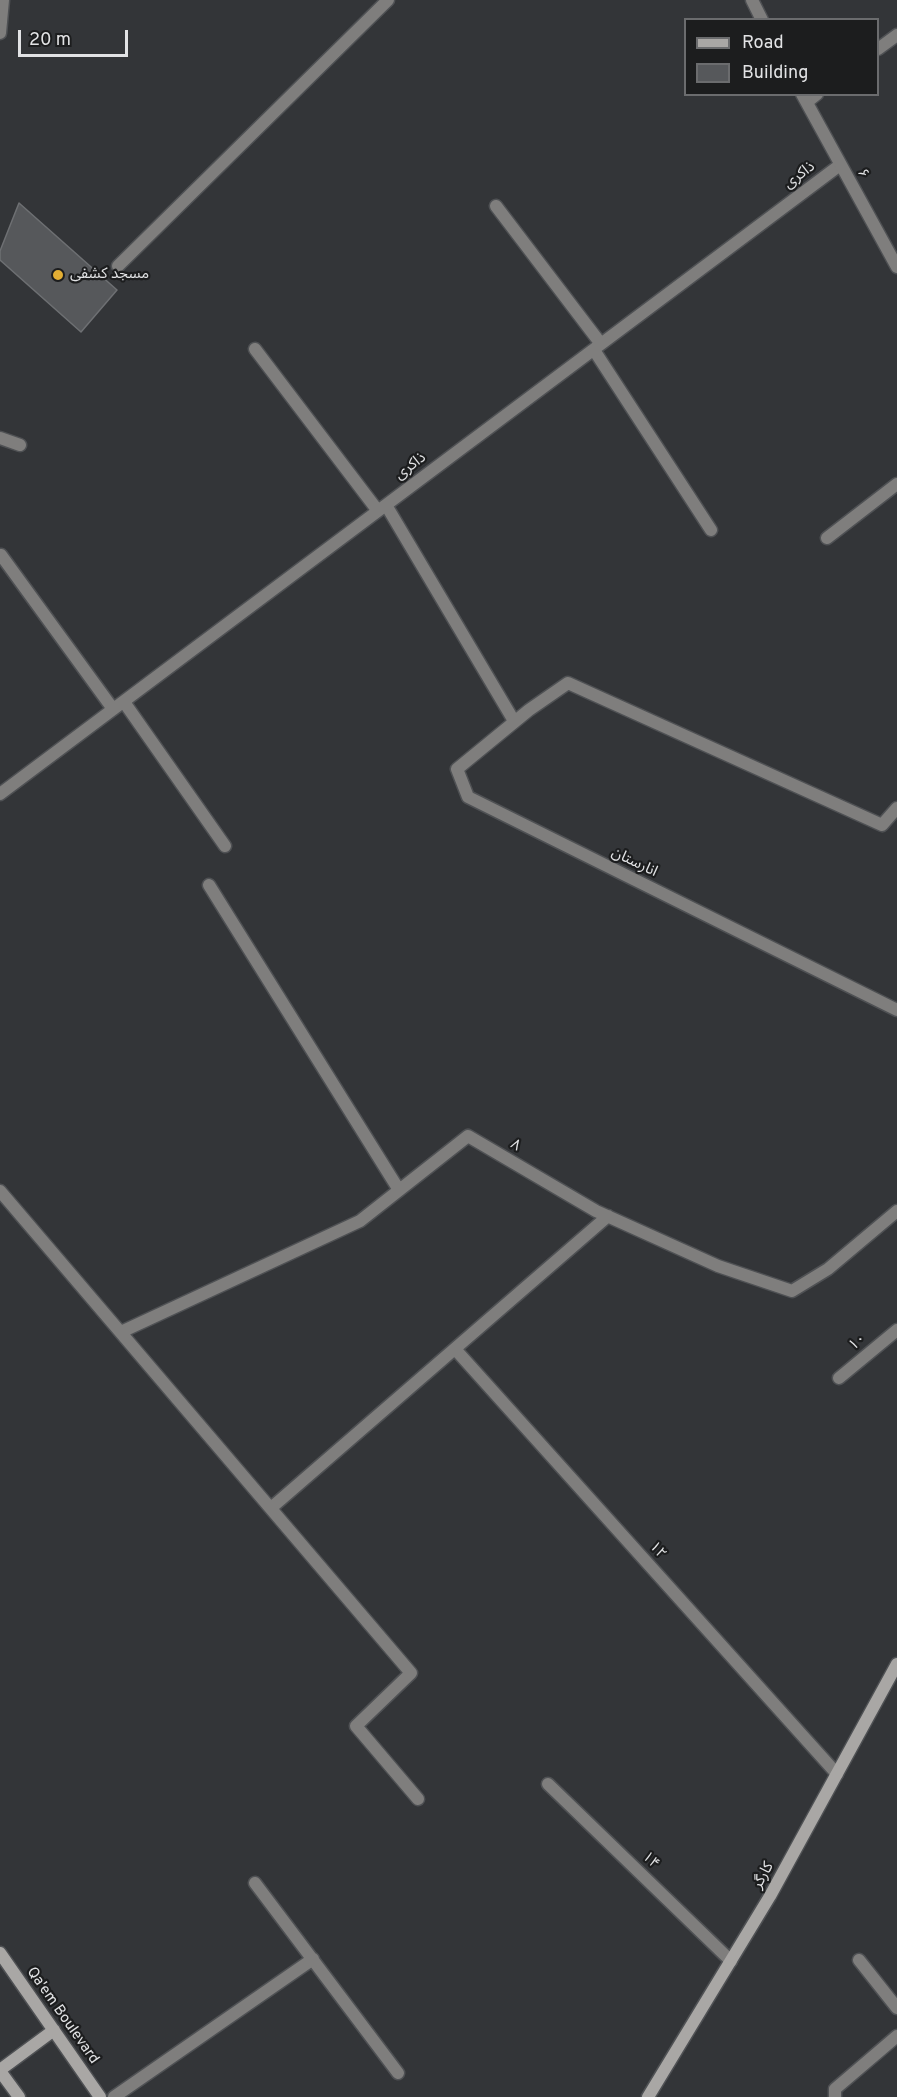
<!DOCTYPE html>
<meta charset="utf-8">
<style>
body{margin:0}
#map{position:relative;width:897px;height:2097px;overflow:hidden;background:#333538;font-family:Overpass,sans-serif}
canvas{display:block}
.legend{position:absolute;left:684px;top:18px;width:195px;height:78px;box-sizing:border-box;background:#1c1d1e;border:2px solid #6b6c6e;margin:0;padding:8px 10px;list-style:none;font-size:18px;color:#e2e3e5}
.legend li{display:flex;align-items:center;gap:12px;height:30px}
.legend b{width:30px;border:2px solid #6b6c6e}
.scale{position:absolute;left:18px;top:30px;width:110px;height:27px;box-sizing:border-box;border:3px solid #e2e3e5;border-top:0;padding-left:8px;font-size:18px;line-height:21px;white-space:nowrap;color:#e2e3e5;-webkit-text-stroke:4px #1c1d1e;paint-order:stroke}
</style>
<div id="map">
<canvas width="897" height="2097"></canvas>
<ul class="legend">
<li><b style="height:8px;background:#a9a7a5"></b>Road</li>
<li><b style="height:16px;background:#56585b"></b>Building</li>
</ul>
<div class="scale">20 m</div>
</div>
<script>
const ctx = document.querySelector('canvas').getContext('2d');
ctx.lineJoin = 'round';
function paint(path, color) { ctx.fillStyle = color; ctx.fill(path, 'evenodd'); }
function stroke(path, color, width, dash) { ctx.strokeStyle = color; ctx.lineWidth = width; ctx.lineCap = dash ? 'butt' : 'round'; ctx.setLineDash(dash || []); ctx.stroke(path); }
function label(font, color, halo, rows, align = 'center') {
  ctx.font = font + ' Overpass,"Noto Sans Arabic",sans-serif'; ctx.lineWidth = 4.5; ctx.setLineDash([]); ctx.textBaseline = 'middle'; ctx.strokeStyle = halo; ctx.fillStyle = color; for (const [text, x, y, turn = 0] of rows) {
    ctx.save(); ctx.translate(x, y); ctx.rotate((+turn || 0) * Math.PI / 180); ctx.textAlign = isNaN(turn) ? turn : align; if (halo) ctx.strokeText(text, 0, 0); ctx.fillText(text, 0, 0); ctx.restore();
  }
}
const building = new Path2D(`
 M19,203L117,290L81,332L0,260V251Z`);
paint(building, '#56585b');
stroke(building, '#6e7073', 1.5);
const minor = new Path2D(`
 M878,49L897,35
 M807,102L817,94
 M496,206L601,344
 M118,266L388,0
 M255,349L378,511
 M594,350L711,530
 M0,438L20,445
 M386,505L514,721
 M827,538L897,484
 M1,555L113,709
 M124,702L225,846
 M0,794L840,165
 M897,808L882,825L568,683L529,710L457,769L468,797L897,1010
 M209,885L399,1190
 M0,1191L411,1673L356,1726L418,1799
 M121,1332L360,1221L468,1136L596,1211L718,1266L792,1291L828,1269L897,1211
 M455,1349L837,1774
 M839,1378L897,1330
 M271,1508L608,1216
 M548,1784L731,1961
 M255,1883L398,2073
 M859,1960L897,2008
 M114,2097L313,1959
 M835,2097V2089L897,2036`);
const tertiary = new Path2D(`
 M752,0L762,20
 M0,33L3,0
 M802,94L897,267`);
const secondary = new Path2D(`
 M0,1953L100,2097
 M0,2070L54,2030
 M0,2071L19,2097
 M648,2097L770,1896L897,1664`);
stroke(minor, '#4f5154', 15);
stroke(tertiary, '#4f5154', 15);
stroke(secondary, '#4f5154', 15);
stroke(minor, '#7f7e7d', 12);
stroke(tertiary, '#7f7e7d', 12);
stroke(secondary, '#a9a7a5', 12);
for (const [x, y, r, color] of [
 [58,275,6,"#e2ae34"]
]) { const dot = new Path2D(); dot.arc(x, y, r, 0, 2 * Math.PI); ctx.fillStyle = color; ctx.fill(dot); stroke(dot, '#1c1d1e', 2); }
label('15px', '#e2e3e5', '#1c1d1e', [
 ["۶",862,174,61],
 ["ذاکری",800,176,-37],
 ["ذاکری",411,467,-37],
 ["انارستان",634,863,26],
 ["۸",515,1146,30],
 ["۱۰",858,1343,-39],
 ["۱۲",657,1551,48],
 ["۱۴",650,1861,44],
 ["کارگر",764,1876,-61],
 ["Qa'em Boulevard",62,2016,55]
]);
label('15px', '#e2e3e5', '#1c1d1e', [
 ["مسجد کشفی",70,275]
], 'left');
</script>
